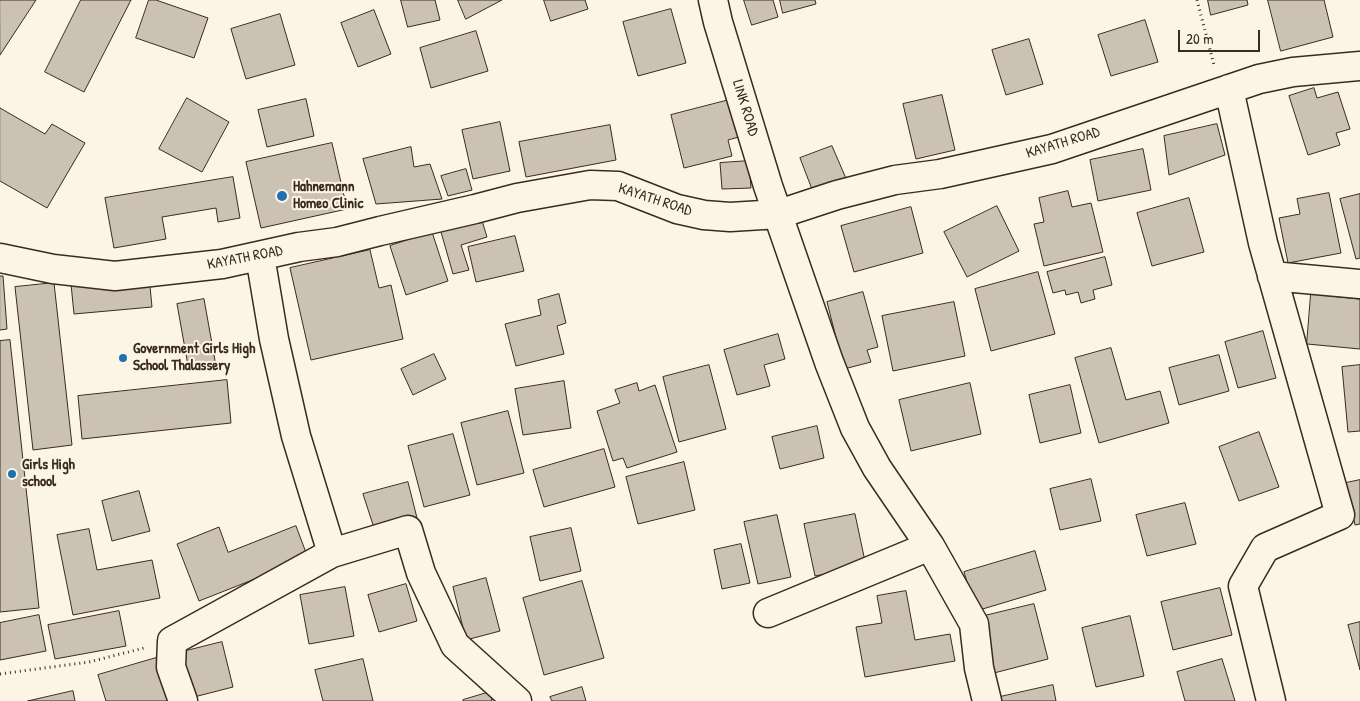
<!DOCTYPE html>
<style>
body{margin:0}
#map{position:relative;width:1360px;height:701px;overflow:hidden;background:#fcf5e5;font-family:"Patrick Hand",sans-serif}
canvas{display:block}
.scale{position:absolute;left:1178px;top:30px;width:82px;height:22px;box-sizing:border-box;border:2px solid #3b2a1e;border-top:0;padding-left:6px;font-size:15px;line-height:18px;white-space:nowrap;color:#3b2a1e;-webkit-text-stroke:4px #fcf5e5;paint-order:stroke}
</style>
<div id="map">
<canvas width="1360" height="701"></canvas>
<div class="scale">20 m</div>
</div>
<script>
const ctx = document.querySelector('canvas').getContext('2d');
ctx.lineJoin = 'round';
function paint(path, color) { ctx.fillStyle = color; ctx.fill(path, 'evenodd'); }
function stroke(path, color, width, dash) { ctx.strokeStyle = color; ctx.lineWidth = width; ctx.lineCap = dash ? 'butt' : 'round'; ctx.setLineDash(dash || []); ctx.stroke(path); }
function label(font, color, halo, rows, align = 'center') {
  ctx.font = font + ' "Patrick Hand",sans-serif'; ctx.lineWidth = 4; ctx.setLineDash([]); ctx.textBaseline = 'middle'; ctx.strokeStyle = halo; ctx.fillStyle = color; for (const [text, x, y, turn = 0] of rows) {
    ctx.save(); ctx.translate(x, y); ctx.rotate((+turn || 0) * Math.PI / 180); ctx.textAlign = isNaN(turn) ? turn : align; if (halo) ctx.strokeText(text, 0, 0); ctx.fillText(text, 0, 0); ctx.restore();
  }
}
const building = new Path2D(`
 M0,0H36L0,55Z
 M81,0H131L84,92L45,72Z
 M149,0H156L208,18L194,58L136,38Z
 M401,0H435L440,20L408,27Z
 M458,0H502L466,19Z
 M544,0H585L588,9L551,21Z
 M744,0H773L778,17L752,25Z
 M780,0H815L816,4L783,13Z
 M1208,0H1247L1248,5L1211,15Z
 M1268,0H1324L1333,37L1281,51Z
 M671,9L686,63L638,76L623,22Z
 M374,10L391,54L358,67L341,23Z
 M280,14L295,65L246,79L231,29Z
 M1145,20L1158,62L1111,76L1098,35Z
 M476,31L488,71L431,88L420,48Z
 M1029,39L1043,84L1006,95L992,50Z
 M1314,88L1317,98L1338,92L1350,129L1336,133L1340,145L1308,155L1289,96Z
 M942,95L955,150L916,159L903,104Z
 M187,98L229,122L202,172L159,149Z
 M306,99L314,136L267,147L258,110Z
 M733,99L742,136L728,140L732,156L684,168L671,115Z
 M0,108L45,134L52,124L85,143L47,208L0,181Z
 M500,122L510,171L473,179L462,130Z
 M1217,124L1225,155L1169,175L1164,136Z
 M610,125L616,160L526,177L519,142Z
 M332,143L347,209L261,228L246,162Z
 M832,146L848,183L815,197L800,158Z
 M411,147L414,167L430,164L442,199L376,204L363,159Z
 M1143,149L1151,190L1098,201L1090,160Z
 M749,161L751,188L722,189L720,163Z
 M466,169L472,190L448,196L441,176Z
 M233,177L240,218L218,222L216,208L162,217L166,239L114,248L105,198Z
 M1068,191L1072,207L1091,203L1103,252L1044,266L1034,224L1044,222L1039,198Z
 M1329,193L1341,253L1288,263L1279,218L1300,214L1297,199Z
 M1360,194V258L1356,259L1340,199Z
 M1189,198L1204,252L1152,266L1137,213Z
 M997,206L1019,251L967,277L944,232Z
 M911,207L923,253L854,272L841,226Z
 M480,214L487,237L461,245L469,270L453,274L439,225Z
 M432,232L448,281L406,295L390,246Z
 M515,236L524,271L476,282L468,247Z
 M370,250L379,288L391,285L403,339L311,360L290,268Z
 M1105,257L1112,285L1093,290L1095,299L1081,303L1078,292L1066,295L1065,290L1053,293L1047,272Z
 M1038,272L1055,334L991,351L975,289Z
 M0,276H3L7,329L0,330Z
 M149,276L152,307L74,314L71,284Z
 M54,283L72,445L33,450L15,287Z
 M863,292L878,347L867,350L871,362L844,369L827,302Z
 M559,294L566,323L557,326L564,354L516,366L505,324L541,315L538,300Z
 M1311,294L1360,299V349L1307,344Z
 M204,299L216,366L189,371L177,304Z
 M954,302L965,356L893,371L882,316Z
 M1263,331L1276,378L1238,388L1225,342Z
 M778,334L785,359L764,365L770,386L737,395L724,350Z
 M10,340L39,608L0,612V341Z
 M1111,348L1126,400L1160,391L1169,423L1099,443L1075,358Z
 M434,354L446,379L413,395L401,369Z
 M1219,355L1229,391L1179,405L1169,368Z
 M709,365L726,429L679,442L663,377Z
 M1360,365V431L1348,432L1342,367Z
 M227,380L231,423L82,439L78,396Z
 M564,381L571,428L523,435L515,389Z
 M637,383L639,391L655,385L677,452L627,468L623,458L613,461L597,411L620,403L615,390Z
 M970,383L981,434L911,451L899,400Z
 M1070,385L1081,433L1040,443L1029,395Z
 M508,411L524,473L477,485L461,423Z
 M817,426L824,458L780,469L772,437Z
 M1259,432L1279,487L1239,501L1219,447Z
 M453,434L470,495L424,507L408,446Z
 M604,449L615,487L544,507L533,470Z
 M684,462L695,510L638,524L626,477Z
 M1091,479L1101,521L1060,530L1050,489Z
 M1360,480V524L1355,525L1346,483Z
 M408,482L418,522L376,534L363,494Z
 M139,491L150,531L112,541L102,501Z
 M1185,503L1196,544L1147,556L1136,515Z
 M855,514L866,566L815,576L804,524Z
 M777,515L791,577L758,584L744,522Z
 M296,526L308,558L199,601L177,544L219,527L228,552Z
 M571,528L581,571L540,581L530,537Z
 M89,529L97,570L152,560L160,598L73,615L57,535Z
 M741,544L750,583L722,589L714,550Z
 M1035,551L1046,590L976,611L964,572Z
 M486,578L500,631L466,640L453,587Z
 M582,581L604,658L544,675L523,598Z
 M406,584L417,621L379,632L368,595Z
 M345,587L354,636L309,644L300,595Z
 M1220,588L1232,635L1173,650L1161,602Z
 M906,591L915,640L950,634L955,661L865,677L856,627L882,623L877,596Z
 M1034,604L1048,659L994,673L980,617Z
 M119,611L126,646L55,659L48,625Z
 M39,615L46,651L0,660V623Z
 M1130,616L1144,676L1096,687L1082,628Z
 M1360,622V670L1348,625Z
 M222,642L233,687L194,697L182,652Z
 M156,658L168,701H106L98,675Z
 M363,659L373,701H323L315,670Z
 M1222,659L1235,701H1185L1177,672Z
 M1053,685L1056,701H1001L1000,697Z
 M582,687L586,701H552L550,697Z
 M73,691L75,701H28Z
 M490,692L492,701H463V700Z`);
paint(building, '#ccc2b3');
stroke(building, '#3b2a1e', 1);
const minor = new Path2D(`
 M713,0L718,22L768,186L829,362L855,428L877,468L930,546L974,624L979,668L987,701
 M1229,89L1263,243L1340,515L1265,548L1243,586L1271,701
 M260,256L274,339L296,436L332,553
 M0,258L53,269L115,276L222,264L299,247L337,242L380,231L475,209L517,198L590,185L618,186L677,209L704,215L730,217L779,214L837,195L895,180L940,174L1052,149L1259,79L1293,72L1360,66
 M1272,276L1360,284
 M768,613L930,546
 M183,701L171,667L172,641L332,553L408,530L421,573L455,645L517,701`);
stroke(minor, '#3b2a1e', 31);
stroke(new Path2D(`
 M1197,0L1214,65
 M0,674L89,662L144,648`), '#3b2a1e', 3, [1, 4]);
stroke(minor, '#fcf5e5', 28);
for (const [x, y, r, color] of [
 [282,196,6,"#1f6fb2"],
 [123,358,5,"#1f6fb2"],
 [12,474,5,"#1f6fb2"]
]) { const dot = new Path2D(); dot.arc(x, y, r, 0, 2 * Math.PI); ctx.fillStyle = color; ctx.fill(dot); stroke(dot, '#fcf5e5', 2); }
label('15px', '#3b2a1e', '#fcf5e5', [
 ["LINK ROAD",745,108,73],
 ["KAYATH ROAD",1063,143,-17],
 ["KAYATH ROAD",655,200,18],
 ["KAYATH ROAD",245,258,-11]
]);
label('bold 15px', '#3b2a1e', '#fcf5e5', [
 ["Hahnemann",293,187],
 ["Homeo Clinic",293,204],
 ["Government Girls High",133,349],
 ["School Thalassery",133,366],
 ["Girls High",22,465],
 ["school",22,482]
], 'left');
</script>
